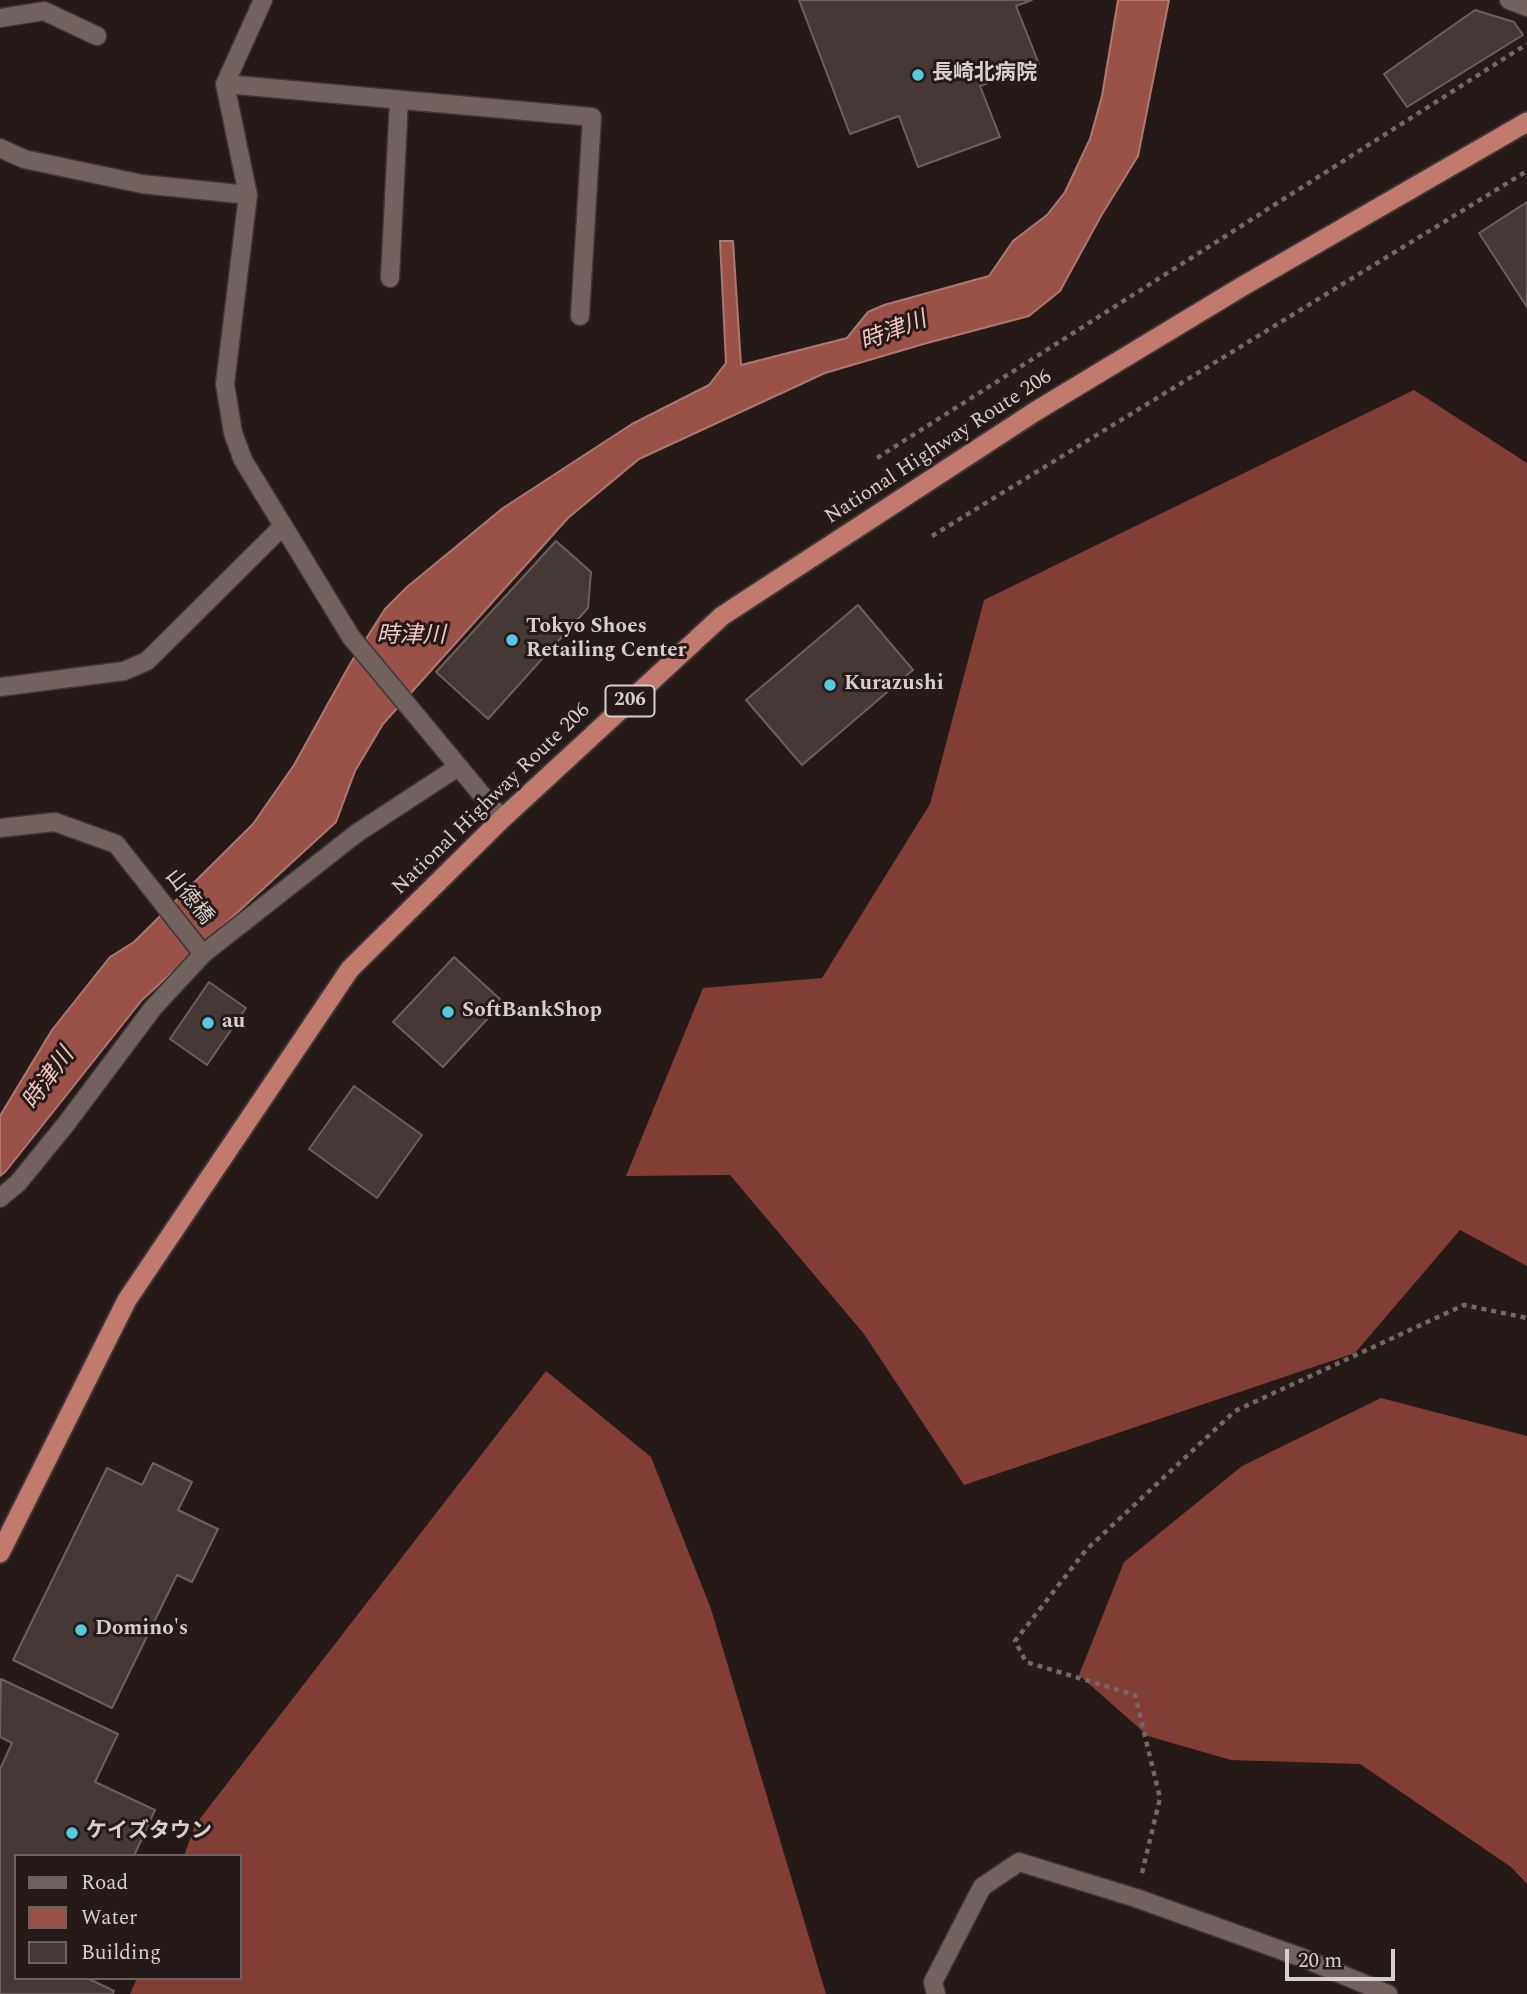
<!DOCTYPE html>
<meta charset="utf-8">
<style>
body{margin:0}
#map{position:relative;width:1527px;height:1994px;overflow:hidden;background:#261a18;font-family:Spectral,serif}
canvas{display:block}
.legend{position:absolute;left:14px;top:1854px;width:228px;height:126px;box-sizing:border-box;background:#261a18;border:2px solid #6d6260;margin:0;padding:9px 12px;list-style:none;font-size:21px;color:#d7cfcd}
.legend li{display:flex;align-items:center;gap:14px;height:35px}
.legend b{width:35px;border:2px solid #6d6260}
.scale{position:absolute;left:1285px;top:1949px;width:110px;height:32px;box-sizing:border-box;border:4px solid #d7cfcd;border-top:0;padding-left:9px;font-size:21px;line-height:24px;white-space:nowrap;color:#d7cfcd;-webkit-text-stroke:5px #261a18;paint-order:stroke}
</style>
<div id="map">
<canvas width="1527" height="1994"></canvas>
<ul class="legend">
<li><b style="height:9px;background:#716260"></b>Road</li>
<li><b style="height:19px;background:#9a5248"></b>Water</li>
<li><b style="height:19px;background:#453836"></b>Building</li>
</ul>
<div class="scale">20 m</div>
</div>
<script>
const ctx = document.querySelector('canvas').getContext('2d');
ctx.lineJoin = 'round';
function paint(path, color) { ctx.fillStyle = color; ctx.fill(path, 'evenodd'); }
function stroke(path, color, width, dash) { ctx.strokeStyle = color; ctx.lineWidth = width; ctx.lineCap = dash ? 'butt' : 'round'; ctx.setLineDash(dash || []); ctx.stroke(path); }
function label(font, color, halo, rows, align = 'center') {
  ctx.font = font + ' Spectral,"Noto Sans JP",serif'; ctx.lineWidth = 6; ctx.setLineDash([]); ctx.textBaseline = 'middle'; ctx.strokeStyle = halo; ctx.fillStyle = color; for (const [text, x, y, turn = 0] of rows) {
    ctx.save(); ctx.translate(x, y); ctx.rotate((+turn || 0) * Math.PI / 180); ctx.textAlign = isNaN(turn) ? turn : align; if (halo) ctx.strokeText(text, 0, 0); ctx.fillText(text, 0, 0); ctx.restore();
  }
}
paint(new Path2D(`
 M1414,390L1527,463V1266L1460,1230L1355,1353L964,1485L864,1334L730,1175L626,1176L703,988L822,978L930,804L984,600Z
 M546,1371L651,1457L711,1609L826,1994H130L137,1978H240V1856H184L195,1825Z
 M1381,1398L1527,1436V1884L1511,1867L1360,1764L1231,1760L1148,1736L1079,1675L1124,1562L1242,1466Z`), '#823d34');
const water = new Path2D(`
 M1118,0H1169L1138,156L1101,216L1060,291L1029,316L927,343L825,373L639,459L568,518L383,724L355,771L336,822L142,1000L6,1171L0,1176V1116L52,1030L110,957L134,942L253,824L294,765L350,664L385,609L407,587L503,508L632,424L709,385L726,363L720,241H733L741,365L847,338L868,312L884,305L989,276L1013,241L1047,215L1065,192L1090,139L1102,96Z`);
paint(water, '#9a5248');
stroke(water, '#ac7870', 2);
const building = new Path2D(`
 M799,0H1032L1016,6L1039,64L980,86L1000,137L918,167L899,116L850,134Z
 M1475,10L1514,22L1523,35L1407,107L1384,74Z
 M1527,202V307L1479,233Z
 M556,541L591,572L588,608L488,719L436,672Z
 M858,605L913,670L802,765L746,700Z
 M454,957L503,1002L443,1067L393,1022Z
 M209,982L246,1008L207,1065L170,1039Z
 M354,1086L422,1135L377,1198L309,1149Z
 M153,1463L192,1482L178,1510L218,1529L192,1582L177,1575L112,1708L13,1660L107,1468L142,1485Z
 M1,1679L118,1734L95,1782L155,1810L134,1856H16V1978H87L114,1991L113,1994H0V1769L12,1743L0,1737Z`);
paint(building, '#453836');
stroke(building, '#6d5f5d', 2);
const minor = new Path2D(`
 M263,0L225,84L248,195L225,384L233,433L243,460L351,637L502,819
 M1509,0L1527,7
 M0,18L44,11L97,36
 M225,84L592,117L580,316
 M0,148L24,159L142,184L248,195
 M390,278L399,100
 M0,687L124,671L147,661L282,527
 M0,828L55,822L116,844L203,954
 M0,1198L18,1183L66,1124L153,1008L203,954L357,833L458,767
 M936,1994L933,1982L982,1887L1019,1862L1136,1898L1303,1958L1388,1994`);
const trunk = new Path2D(`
 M0,1553L127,1300L350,969L502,819L722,616L1036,411L1243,286L1527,122`);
stroke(minor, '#3e3534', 21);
stroke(trunk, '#3e3534', 23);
stroke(new Path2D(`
 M877,458L1527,44
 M932,536L1527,171
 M1142,1873L1160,1798L1135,1695L1026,1662L1015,1641L1086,1550L1235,1411L1464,1305L1527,1318`), '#746967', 4.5, [5, 5]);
stroke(minor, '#716260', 18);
stroke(trunk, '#c27a6f', 19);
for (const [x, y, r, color] of [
 [918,75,7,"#54cadc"],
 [512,640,7,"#54cadc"],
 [830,685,7,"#54cadc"],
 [448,1012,7,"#54cadc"],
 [208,1023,7,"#54cadc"],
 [81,1630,7,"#54cadc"],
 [72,1833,7,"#54cadc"]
]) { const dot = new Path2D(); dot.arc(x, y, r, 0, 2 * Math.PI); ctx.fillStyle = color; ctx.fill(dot); stroke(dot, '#261a18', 2.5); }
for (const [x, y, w] of [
 [630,701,49]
]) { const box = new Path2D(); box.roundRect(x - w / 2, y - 15.5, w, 31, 5); ctx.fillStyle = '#261a18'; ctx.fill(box); stroke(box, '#d7cfcd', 2); }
label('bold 19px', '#d7cfcd', null, [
 ["206",630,701]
]);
label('bold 21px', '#d7cfcd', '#261a18', [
 ["長崎北病院",932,75],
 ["Tokyo Shoes",526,628],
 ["Retailing Center",526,652],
 ["Kurazushi",844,685],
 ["SoftBankShop",462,1012],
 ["au",222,1023],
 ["Domino's",95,1630],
 ["ケイズタウン",86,1833]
], 'left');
label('21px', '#d7cfcd', '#261a18', [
 ["National Highway Route 206",939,448,-33],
 ["National Highway Route 206",492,800,-44],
 ["山徳橋",188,898,52]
]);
label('italic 23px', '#f4c8c1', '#261a18', [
 ["時津川",894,333,-21],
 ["時津川",411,637],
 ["時津川",50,1080,-54]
]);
</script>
